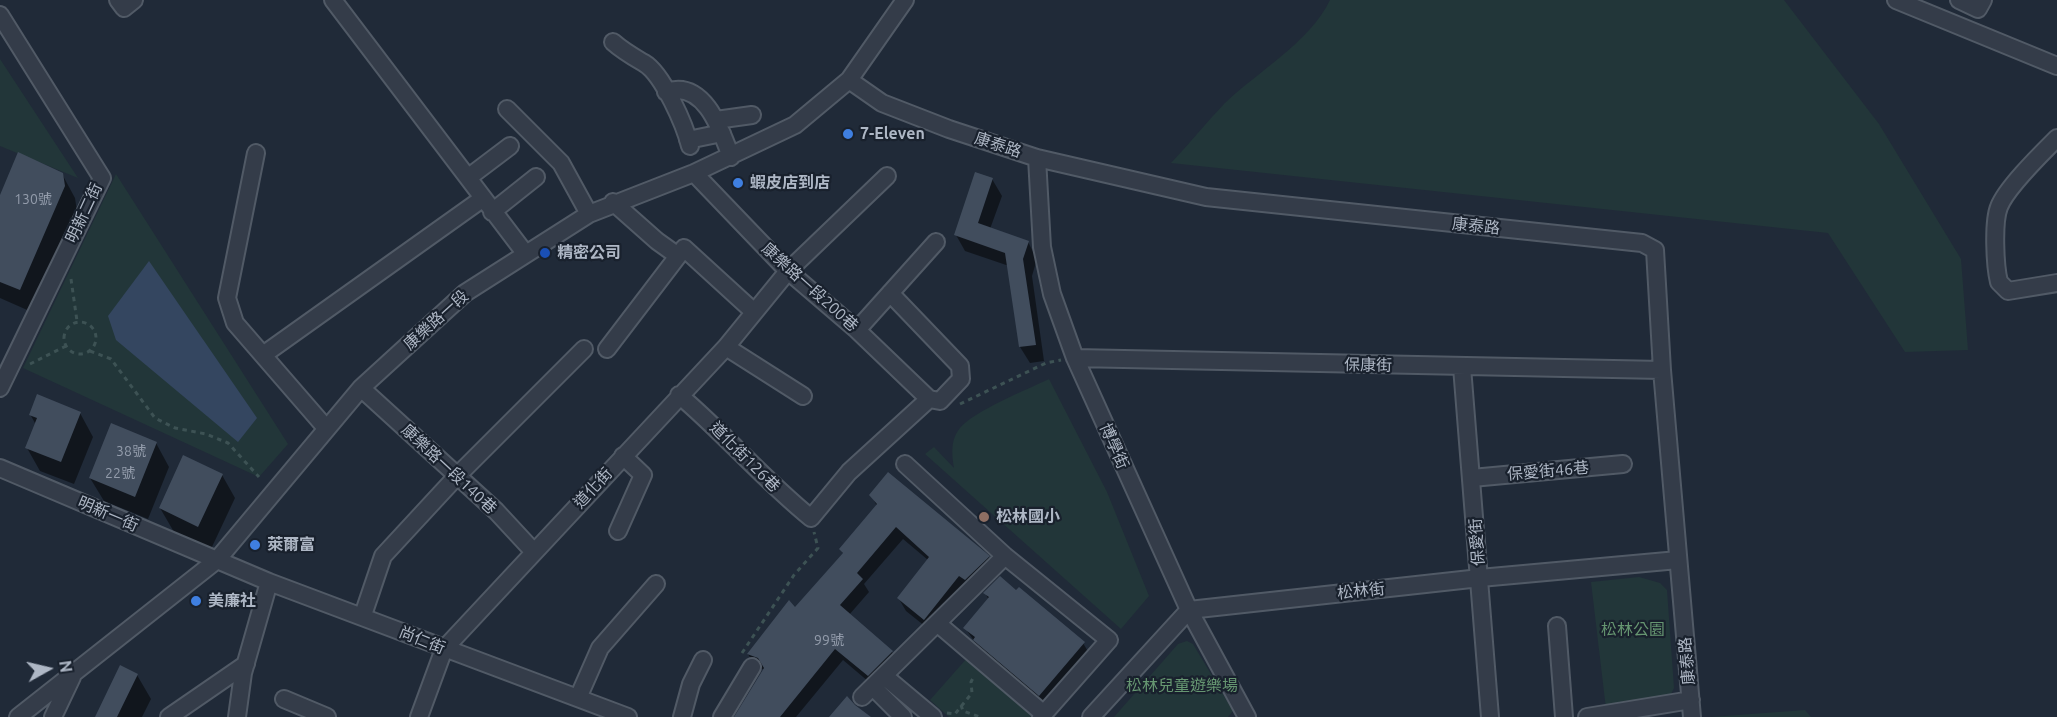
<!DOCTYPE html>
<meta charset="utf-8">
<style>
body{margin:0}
#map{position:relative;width:2057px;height:717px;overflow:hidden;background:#202a38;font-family:Ubuntu,sans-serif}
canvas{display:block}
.north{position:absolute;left:18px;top:639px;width:60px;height:60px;-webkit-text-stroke:4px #19212d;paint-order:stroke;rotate:82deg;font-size:16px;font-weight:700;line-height:24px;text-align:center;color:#aeb7c5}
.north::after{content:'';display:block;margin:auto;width:21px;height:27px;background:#aeb7c5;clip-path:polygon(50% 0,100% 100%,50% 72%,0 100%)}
</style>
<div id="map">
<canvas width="2057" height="717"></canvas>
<div class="north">N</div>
</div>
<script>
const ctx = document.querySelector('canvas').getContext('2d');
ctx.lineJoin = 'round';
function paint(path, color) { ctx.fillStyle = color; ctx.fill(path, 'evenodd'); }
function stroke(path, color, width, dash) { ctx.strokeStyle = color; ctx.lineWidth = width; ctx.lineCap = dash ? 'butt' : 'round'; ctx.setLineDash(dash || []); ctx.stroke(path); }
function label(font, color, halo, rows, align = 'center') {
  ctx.font = font + ' Ubuntu,"Noto Sans TC",sans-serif'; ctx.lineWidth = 4.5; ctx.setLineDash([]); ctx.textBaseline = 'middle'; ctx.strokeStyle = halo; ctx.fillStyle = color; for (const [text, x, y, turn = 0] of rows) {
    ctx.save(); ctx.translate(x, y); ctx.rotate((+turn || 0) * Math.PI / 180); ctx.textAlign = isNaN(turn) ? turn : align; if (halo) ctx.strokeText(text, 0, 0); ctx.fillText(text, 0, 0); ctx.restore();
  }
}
paint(new Path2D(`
 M1330,0H1784L1879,124L1961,259L1968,350L1905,352L1828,233L1171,163C1189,144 1206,123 1224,104C1257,72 1310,42 1330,0Z
 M0,59L78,178L0,146Z
 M116,174L288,444L259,477L23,368Z
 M1049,379L1107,492L1149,596L1121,629L925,454L934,447L954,468C952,455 950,440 960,428C974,411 1026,390 1049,379Z
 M1639,577L1660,583L1667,590L1674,688L1670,696L1606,709L1591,582Z
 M1187,641L1193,644L1233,711L1228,717H1114L1178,644Z
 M968,657L1035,717H949L930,700Z
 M1805,710L1811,717H1711Z`), '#223639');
paint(new Path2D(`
 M149,261L257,418L238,442L116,340L108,316Z`), '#344660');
paint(new Path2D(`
 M62,174L75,198L77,211L34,313L0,298V196Z
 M992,179L1002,196L990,229L1028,242L1037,259L1032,276L1044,361L1030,363L1020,347L1009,266L965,251L956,235Z
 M80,413L93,437L74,484L40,471L27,448L36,425L30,414Z
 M156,443L169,467L148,519L104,501L90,478Z
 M222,475L235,498L211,549L174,532L160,508Z
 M871,495L989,557L996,569L931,631L906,611L899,599L928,560L903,539L864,584L869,592L849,615L892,652L899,665L876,688L843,660L796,717H736L765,670L755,666L748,654L795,609L844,555L841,550L877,506Z
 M985,593L1083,643L1090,655L1046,707L982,652L965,628L989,600Z
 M137,675L151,699L142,717H97Z`), '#0007');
paint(new Path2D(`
 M18,152L63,173L65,186L20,290L0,282V195Z
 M975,172L993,178L978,223L1029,241L1023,259L1036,345L1019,347L1005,253L954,235Z
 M37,394L81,412L61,462L25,448L37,418L29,415Z
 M111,423L157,442L135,497L89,478Z
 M183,455L223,474L198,527L159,508Z
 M888,472L990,556L965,580L959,576L924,620L897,598L929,557L896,527L857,573L863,579L840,605L893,651L868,676L835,649L780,717H734L764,668L758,658L747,654L789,600L795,607L843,553L839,549L877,504L869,495Z
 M1000,576L1016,590L1019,587L1085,642L1039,696L973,640L975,637L963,628L989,597L983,593Z
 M120,665L138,674L117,717H95Z
 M847,696L855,705L871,717H829Z`), '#414d5d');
const minor = new Path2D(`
 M118,0L124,8L134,0
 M333,0L525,253
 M1896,0L2057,66
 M1959,0L1978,9L1983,0
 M0,15L102,178L0,388
 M613,42C623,51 632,56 644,63C663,74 685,126 690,146
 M849,80L882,103L949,129L1037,158L1206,197L1642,243L1655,250L1662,370L1692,717
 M666,92C704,79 721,130 731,157
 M507,109L561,163L589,214
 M716,120L752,115
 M2057,138C2042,153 2006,188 1999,207C1993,222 1995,266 1999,282L2008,291L2057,283
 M688,140L722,133
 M256,153L227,298L235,323L326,428
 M1037,158L1042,247L1052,294L1075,358L1189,610L1247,717
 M694,173L788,271L857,330L929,399
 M469,177L510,146
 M613,202L657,241L678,256L684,248L753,311
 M492,212L536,177
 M890,293L960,366L961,379L940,401L929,399
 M857,330L936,242
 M726,347L803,396
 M607,349L678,256
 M263,355L482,199
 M1075,358L1662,370
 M1462,367L1490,717
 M361,388L496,511L534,552
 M679,395C725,434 764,480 811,518L849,472L929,399
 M905,464L1005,556L1109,640L1041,717
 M0,468L269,582L628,717
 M1472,478L1623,464
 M618,531L643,475L623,456
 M363,615L383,556L457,476L584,349
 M937,623L1044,714
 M1557,626L1564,717
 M884,676L933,717
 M873,687L903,717
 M862,697L1005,556
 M578,698L600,648L656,584
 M284,699L327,717
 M18,717L217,560L361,388L465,293L589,214L694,173L795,125L849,80L905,0
 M53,717L72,677
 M169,717L246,664
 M237,717L243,673L269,582
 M419,717L444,649L726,347L788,271L887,176
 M682,717L691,684L703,660
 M722,717L752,667
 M1091,717L1189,610L1480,578L1678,560
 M1587,717L1691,700`);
stroke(minor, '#515a66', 20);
stroke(new Path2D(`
 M71,279L77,321
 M64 338a16 16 0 1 1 32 0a16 16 0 1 1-32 0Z
 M90,351L111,359L155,418L175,428L206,434L228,443L259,477
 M30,364L66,346
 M960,404L1046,363L1061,360
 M742,653L794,575L818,548L814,532
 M961,705L963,711L980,717
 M947,713L955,714L972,693L971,682L974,676`), '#3d5254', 3, [4.5, 4.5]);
stroke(minor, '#343c49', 16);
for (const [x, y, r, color] of [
 [848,134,6,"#3f7fe0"],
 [738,183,6,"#3f7fe0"],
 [545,253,6,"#1a4fb4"],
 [984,517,6,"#8d6e63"],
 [255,545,6,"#3f7fe0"],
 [196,601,6,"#3f7fe0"]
]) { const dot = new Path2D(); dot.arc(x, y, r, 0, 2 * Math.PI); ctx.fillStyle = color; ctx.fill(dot); stroke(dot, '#19212d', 2); }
label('14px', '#939cab', null, [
 ["130號",33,199],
 ["38號",131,451],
 ["22號",120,473],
 ["99號",829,640]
]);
label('bold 16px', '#aeb7c5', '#19212d', [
 ["7-Eleven",860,134],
 ["蝦皮店到店",750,183],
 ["精密公司",557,253],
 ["松林國小",996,517],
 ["萊爾富",267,545],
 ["美廉社",208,601]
], 'left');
label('16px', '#aeb7c5', '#19212d', [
 ["康泰路",998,145,18],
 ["明新二街",84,213,-65],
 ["康泰路",1476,226,6],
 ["康樂路一段200巷",810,287,42],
 ["康樂路一段",436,320,-42],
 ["保康街",1368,365,1],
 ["博學街",1114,446,66],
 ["道化街126巷",745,457,45],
 ["康樂路一段140巷",449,469,43],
 ["保愛街46巷",1548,471,-5],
 ["道化街",593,488,-47],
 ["明新一街",108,514,23],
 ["保愛街",1477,542,-94],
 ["松林街",1361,591,-6],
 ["尚仁街",422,640,22],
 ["康泰路",1687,661,-95]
]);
label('16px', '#669671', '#19212d', [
 ["松林公園",1633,630],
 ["松林兒童遊樂場",1182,686]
]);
</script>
